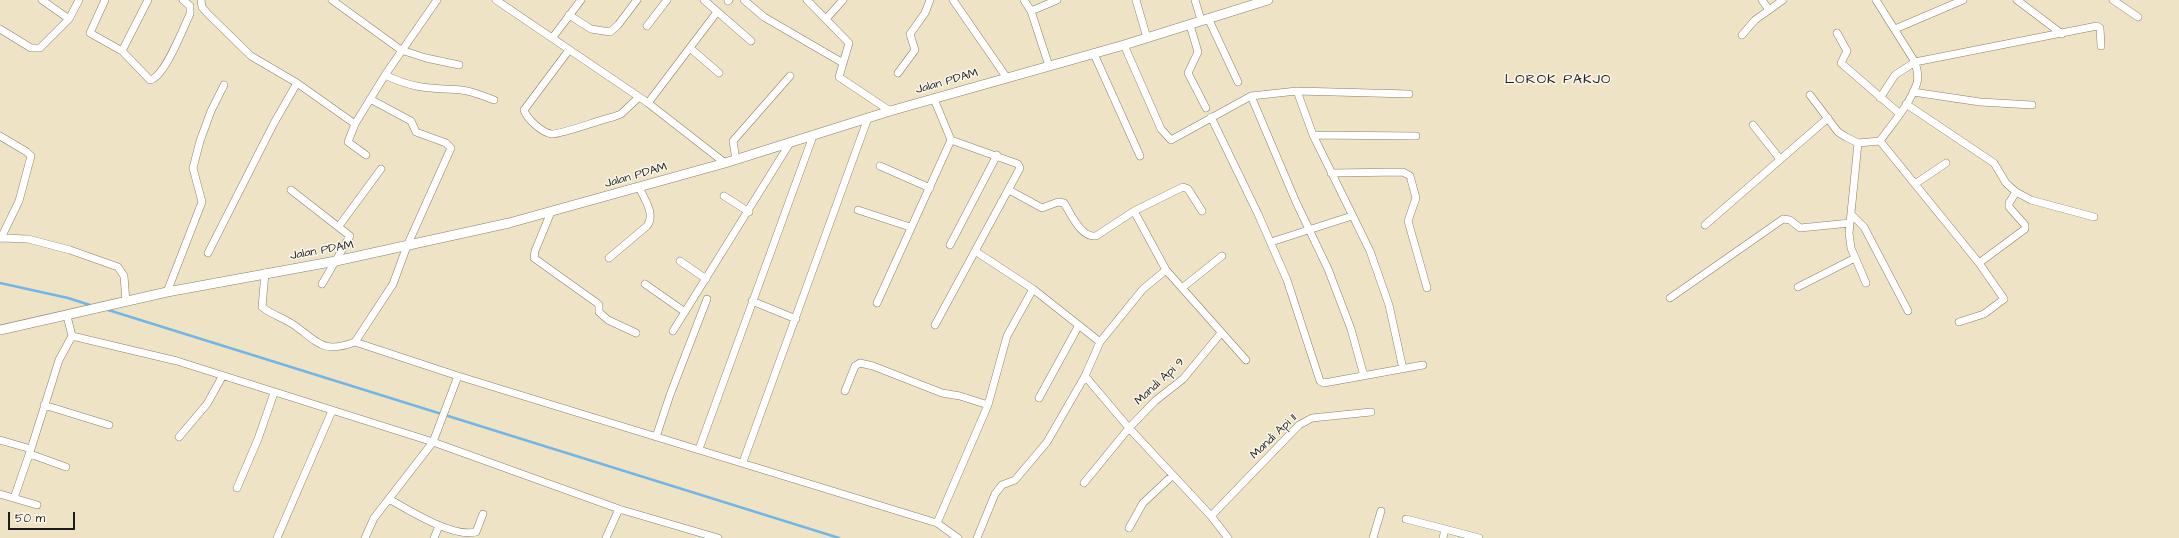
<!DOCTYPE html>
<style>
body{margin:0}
#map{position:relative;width:2179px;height:538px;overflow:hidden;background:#efe3c5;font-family:"Architects Daughter",sans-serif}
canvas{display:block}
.scale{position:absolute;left:8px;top:512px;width:67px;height:18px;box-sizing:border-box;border:2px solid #1c1c1c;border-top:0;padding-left:5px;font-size:12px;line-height:14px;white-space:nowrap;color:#1c1c1c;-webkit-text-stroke:3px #fbf7ec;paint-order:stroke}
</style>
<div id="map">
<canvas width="2179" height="538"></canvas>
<div class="scale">50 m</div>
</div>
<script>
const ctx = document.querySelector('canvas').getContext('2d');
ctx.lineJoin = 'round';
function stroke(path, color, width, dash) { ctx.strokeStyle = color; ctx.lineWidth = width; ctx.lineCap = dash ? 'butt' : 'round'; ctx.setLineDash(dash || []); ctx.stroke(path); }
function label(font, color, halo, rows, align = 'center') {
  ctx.font = font + ' "Architects Daughter",sans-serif'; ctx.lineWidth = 3; ctx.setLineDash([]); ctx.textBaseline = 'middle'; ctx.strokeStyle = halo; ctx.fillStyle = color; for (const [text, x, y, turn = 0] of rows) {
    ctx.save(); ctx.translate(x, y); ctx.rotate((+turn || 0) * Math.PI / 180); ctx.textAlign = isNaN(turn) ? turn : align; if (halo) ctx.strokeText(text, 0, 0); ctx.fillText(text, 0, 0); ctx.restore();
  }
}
stroke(new Path2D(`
 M0,283L68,298L93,306
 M105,309L839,538`), '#71b6e7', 2.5);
const minor = new Path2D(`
 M42,0L69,19
 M105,0L90,33L122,51L150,80C165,77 183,28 190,14V6L183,0
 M201,0L202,7L207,13L251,56L297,83L355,124L385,75L437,0
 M332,0L401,50L426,58L459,65
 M496,0L648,103L725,163
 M704,0L751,41
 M744,0L764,17L843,63
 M807,0L849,43L839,77L890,111
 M953,0L1007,78
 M1024,0L1031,11L1049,66
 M1136,0L1147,38
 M1195,0L1201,20
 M1762,0L1769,10
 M2017,0L2062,34
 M2113,0L2138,17
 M728,1L729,0
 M1031,11L1057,0
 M569,15L591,29L610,32L618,25L637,0
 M1208,18L1238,82
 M826,19L843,0
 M1190,25L1198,52L1188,73L1206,108
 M647,26L667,0
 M0,29L31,48H40L69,19L79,0
 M1895,29L1963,0
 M1837,33L1847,51L1841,63L1900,114
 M1742,35L1755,20L1783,0
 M553,37L581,0
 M1124,45L1161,129L1171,140L1251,96L1297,91L1313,135L1370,251L1389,305L1403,369
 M690,48L719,73
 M569,50L524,110C527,119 542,133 552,134C563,134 599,120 613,117L621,114L639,97
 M122,51L148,0
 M1094,54L1140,156
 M898,73L915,50L910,34L925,13L930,0
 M385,75C414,89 429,88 461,90C472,91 483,96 494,100
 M1297,91L1409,94
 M1913,92L1980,102L2032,105
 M1810,95L1838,132L1846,137L1858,143L1880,141C1892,124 1910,104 1917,83C1919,76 1917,69 1915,62L1876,0
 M1251,96L1296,202L1328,269L1351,329L1364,376
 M1880,98L1895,75L1915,62L2097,26L2100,28L2101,46
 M370,99L411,121L416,132L446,143L451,148L407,246L393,284L355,342L458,376L937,523L958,538
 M934,99L951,140L1018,164L1020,168L935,325
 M648,103L717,12
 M1906,104L1994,163L2006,183L2016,192L2031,200L2094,217
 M1211,117L1258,214L1287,280L1320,381L1324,383L1423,365
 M355,124L348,142L366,155
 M1753,125L1780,159
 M1313,135L1416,136
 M0,136L27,152L31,156L19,201L1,238
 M1880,141L1979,263L2004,299L1984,314L1959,322
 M1858,143L1849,233L1851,248L1866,283
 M736,160L733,141L790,76
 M880,166L930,188
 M1331,173L1403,172L1410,176L1416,198L1408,221L1427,288
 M1915,184L1946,163
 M291,190L350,236L322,284
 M1009,190L1042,208L1058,202L1064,203C1071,214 1081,238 1096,236L1134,211L1183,187L1188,189L1202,211
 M724,196L749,212
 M858,210L910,227
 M1134,211L1166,270L1246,360
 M551,212L535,251L534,258L597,303L599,305V312L608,320L636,333
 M1851,214L1864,227L1908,311
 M1705,225L1828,118
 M339,226L381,169
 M0,238L28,239L70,250L118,267L124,276L126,302
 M1271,242L1352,216
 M950,245L997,155
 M975,251L1033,289L1100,342L1085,376L1129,428L1211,516L1228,538
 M208,253L274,123L297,83
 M609,258L647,226C656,214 644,199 639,187
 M680,261L706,279
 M1979,263L2025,229V225L2009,207V203L2016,192
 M265,273L262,307C272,315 284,318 294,325C319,343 323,354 355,342
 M645,284L685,312
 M1798,287L1855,258
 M1182,288L1222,256
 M167,292L202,202L193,168L200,141L211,111L224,85
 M1670,298L1783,219L1790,220L1800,228L1850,223
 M752,301L796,319
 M877,303L951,140
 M67,316L72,336L177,361L433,442L619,509L718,538
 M673,331L790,143
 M1100,342L1143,289L1166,270
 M845,391L855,366L860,363L873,366L942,393L960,396L988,405
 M1039,398L1079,325
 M44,405L109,425
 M179,437L207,404L222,377
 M656,437L670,395L707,299
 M0,440L31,449
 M699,449L813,136
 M30,454L66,467
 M743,462L868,118
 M1084,483L1129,428L1155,401L1183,379L1221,333
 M237,488L258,439L274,393
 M0,494L37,505
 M14,498L31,449L59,360L72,336
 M389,499C408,510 453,538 476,532L483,514
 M1211,516L1299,425L1312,418L1371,412
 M1406,519L1445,529L1443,538
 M937,523L988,405L1007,336L1033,289
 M1129,528L1143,503L1173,475
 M1445,529L1479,538
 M277,538L332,411
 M365,538L374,518L433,442L458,376
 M434,538L439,526
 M606,538L619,509
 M977,538L995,494L1002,485L1015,480L1047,442L1085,376
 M1373,538L1381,511`);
const tertiary = new Path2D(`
 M0,330L167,292L336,261L509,223L725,163L890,111L1124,45L1268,0`);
stroke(minor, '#868070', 8);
stroke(tertiary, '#868070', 10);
stroke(minor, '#fff', 7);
stroke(tertiary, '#fff', 9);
label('12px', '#1c1c1c', '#fbf7ec', [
 ["Jalan PDAM",947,82,-16],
 ["Jalan PDAM",636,176,-16],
 ["Jalan PDAM",322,251,-10],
 ["Mandi Api 9",1160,382,-43],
 ["Mandi Api 11",1274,437,-44]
]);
ctx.letterSpacing = '1px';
label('14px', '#1c1c1c', '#fbf7ec', [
 ["LOROK PAKJO",1558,80]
]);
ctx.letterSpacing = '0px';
</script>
